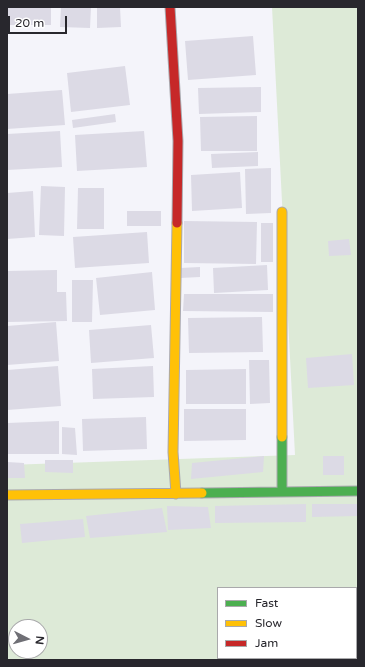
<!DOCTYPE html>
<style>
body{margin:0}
#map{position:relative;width:365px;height:667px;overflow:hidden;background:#f4f4fa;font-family:"Varela Round",sans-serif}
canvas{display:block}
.frame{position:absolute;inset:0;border:8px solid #28272d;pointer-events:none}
.legend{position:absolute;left:217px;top:587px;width:140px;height:72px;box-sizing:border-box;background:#fff;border:1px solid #a9a9ab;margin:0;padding:5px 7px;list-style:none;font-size:12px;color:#28272d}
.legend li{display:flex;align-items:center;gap:8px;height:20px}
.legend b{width:20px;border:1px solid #a9a9ab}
.north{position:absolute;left:8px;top:619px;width:40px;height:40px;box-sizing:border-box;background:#fff;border:1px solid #a9a9ab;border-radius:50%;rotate:96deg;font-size:11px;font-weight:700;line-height:16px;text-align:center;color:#28272d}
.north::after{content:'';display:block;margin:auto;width:14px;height:18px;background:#6f6f75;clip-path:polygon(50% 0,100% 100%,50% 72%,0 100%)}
.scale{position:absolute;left:8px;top:16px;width:59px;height:18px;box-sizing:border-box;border:2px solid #28272d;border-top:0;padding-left:5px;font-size:12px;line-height:14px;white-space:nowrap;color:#28272d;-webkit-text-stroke:3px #fff;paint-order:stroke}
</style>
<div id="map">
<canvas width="365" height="667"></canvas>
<div class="frame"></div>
<ul class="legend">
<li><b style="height:5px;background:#4caf50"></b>Fast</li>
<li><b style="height:5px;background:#ffc107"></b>Slow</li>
<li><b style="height:5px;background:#c62828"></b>Jam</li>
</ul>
<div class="north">N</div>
<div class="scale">20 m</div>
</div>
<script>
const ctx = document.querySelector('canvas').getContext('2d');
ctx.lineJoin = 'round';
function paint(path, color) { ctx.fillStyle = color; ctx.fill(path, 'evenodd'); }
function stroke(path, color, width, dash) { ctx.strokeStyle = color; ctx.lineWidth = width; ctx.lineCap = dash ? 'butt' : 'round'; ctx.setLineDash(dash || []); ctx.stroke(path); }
paint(new Path2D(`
 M272,7H358V660H7V465L295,455ZM218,588H356V658H218ZM16,627H40V651H16Z`), '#ddead7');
paint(new Path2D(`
 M7,7H51V25H7Z
 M61,7H91L90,28L60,27Z
 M97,7H120L121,27L97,28Z
 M253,36L256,75L188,80L185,41Z
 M125,66L130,105L71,112L67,73Z
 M261,87V112L199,114L198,88Z
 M62,90L65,125L7,129V94Z
 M115,114L116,122L73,128L72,120Z
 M257,116V151H201L200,117Z
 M60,131L62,167L7,170V134Z
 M144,131L147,167L77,171L75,135Z
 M258,152V166L212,168L211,154Z
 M271,168V213L246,214L245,169Z
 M240,172L242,208L192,211L191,175Z
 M41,186L65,187L64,236L39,235Z
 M78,188H104V229H77Z
 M33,191L35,237L7,239V193Z
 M127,211H161V226H127Z
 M184,221L257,222L256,264L184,263Z
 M261,223H273V262H261Z
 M147,232L149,263L75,268L73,237Z
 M349,239L351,255L329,256L328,241Z
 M267,265L268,290L214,293L213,268Z
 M200,267V277L180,278V268Z
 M57,270V292H66L67,321L7,322V271Z
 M152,272L155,310L100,315L96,278Z
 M72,280H93L92,322H72Z
 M184,294H273V312L183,311Z
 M262,317L263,352L189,353L188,318Z
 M56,322L59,361L7,365V326Z
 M151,325L154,358L91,363L89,330Z
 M352,354L354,385L308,388L306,358Z
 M249,360H269L270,403L250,404Z
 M58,366L61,406L7,410V370Z
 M153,366L154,397L93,399L92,369Z
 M246,369V404H186V370Z
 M184,409H246V440L184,441Z
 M146,417L147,449L83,451L82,419Z
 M59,421V454H7V423Z
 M62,427L75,428L77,455L62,454Z
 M264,456L263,472L191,479L192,463Z
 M323,456H344V475H323Z
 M45,460H73V473L45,472Z
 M7,462L24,463L25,478H7Z
 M306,504V522L215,523V506Z
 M312,504H358V516L312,517Z
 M167,506L208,507L211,528L168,530Z
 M162,508L167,532L90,538L86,516Z
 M83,519L85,537L22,543L20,524Z`), '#dcdae5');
const fast = new Path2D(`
 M282,437V492
 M202,493L358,491`);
const slow = new Path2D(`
 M282,212V437
 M176,494L173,452L177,223
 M7,495L202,493`);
const jam = new Path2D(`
 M170,7L178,141L177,223`);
stroke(fast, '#a9a8ae', 11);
stroke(slow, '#a9a8ae', 11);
stroke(jam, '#a9a8ae', 11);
stroke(fast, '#4caf50', 9);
stroke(slow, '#ffc107', 9);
stroke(jam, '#c62828', 9);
</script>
